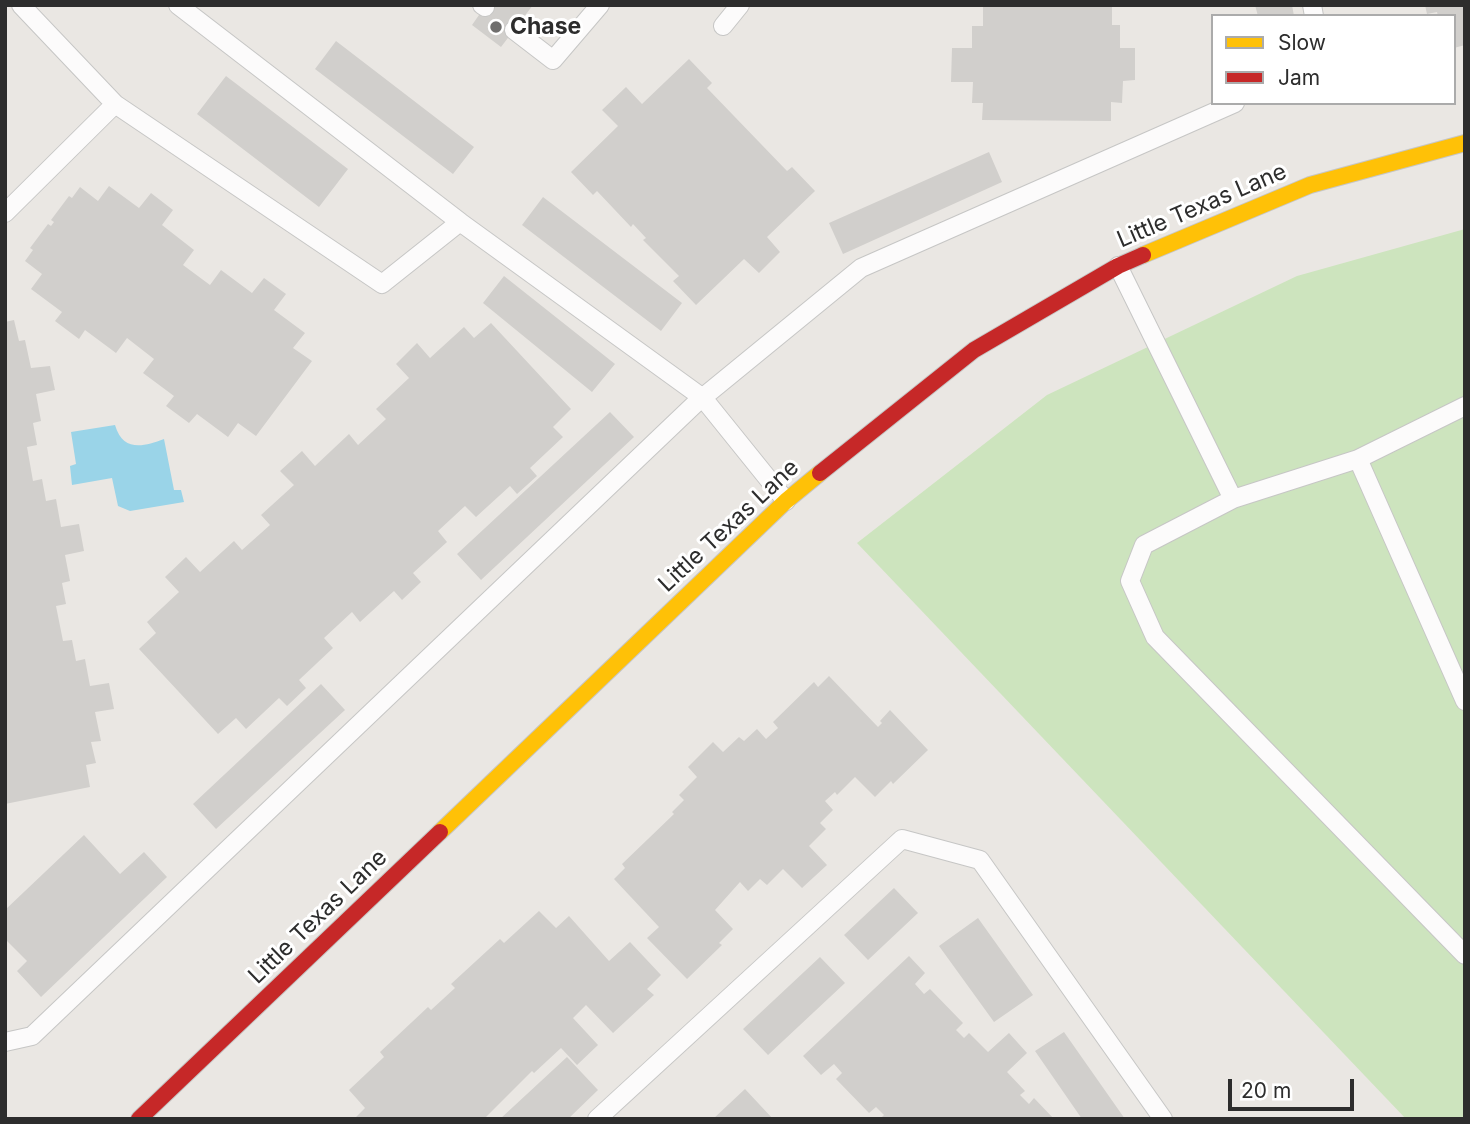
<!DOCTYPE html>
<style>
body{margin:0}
#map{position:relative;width:1470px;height:1124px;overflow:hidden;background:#eae7e3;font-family:Inter,sans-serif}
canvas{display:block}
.frame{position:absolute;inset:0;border:7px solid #2d2d2d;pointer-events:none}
.legend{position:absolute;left:1211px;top:14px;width:245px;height:91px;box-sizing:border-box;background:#fff;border:2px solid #ababab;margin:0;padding:9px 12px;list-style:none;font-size:21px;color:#2d2d2d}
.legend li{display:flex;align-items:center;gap:14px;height:35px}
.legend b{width:35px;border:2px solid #ababab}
.scale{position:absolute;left:1228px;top:1079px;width:126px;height:32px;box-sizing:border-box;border:4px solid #2d2d2d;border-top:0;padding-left:9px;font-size:21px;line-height:24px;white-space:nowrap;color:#2d2d2d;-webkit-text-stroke:5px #fff;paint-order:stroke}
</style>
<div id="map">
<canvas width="1470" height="1124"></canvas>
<div class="frame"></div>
<ul class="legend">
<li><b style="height:9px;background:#ffc107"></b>Slow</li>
<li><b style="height:9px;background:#c62828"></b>Jam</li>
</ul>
<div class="scale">20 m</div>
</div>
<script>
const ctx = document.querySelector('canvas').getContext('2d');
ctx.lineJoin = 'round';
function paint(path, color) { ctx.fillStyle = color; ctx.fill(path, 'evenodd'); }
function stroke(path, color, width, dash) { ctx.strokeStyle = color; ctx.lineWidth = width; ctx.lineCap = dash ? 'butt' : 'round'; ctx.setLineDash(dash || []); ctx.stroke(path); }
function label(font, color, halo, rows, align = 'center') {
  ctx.font = font + ' Inter,sans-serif'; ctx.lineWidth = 6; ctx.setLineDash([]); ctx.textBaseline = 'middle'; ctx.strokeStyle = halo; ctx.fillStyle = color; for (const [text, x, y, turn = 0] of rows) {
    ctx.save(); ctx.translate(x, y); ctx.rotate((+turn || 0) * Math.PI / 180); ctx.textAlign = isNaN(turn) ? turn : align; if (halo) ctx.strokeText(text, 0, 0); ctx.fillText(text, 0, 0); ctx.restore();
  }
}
paint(new Path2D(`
 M1465,229V1119H1406L857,543L1047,395L1297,276Z`), '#cde4be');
paint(new Path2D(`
 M115,425C123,452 143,447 164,439L174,490H181L184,502L130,511L118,506L112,478L72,485L70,466L76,464L71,432Z`), '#9ad4e8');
paint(new Path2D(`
 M486,5H533L501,47L472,25Z
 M983,5H1112V25H1120V48H1135V80L1123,81L1122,103L1111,102V121L982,120L983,103H972L973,82H951L952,48H972V26H983Z
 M1255,5H1292L1294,16H1258Z
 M1425,5H1465V45L1454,48V16H1438L1437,12L1427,14Z
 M336,41L474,147L453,174L315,69Z
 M689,59L712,83L707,88L787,171L792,167L815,191L767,237L780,252L759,273L744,259L696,305L673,281L679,276L643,240L646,238L633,224L631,227L597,191L593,195L571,172L618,126L602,110L626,87L642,104Z
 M226,76L348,169L319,207L197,114Z
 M989,152L1002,182L843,254L829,223Z
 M109,186L139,208L151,193L173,210L162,225L194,250L183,265L210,285L221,270L252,293L264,278L286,294L274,310L305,333L293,348L312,361L256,436L238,423L228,437L197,414L189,423L166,406L174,396L143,373L154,359L127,338L116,353L85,330L79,339L55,321L62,312L31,289L42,274L25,261L33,250L30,248L48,224L51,226L54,222L51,220L69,196L72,198L80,187L98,201Z
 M543,197L682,303L661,331L522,225Z
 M504,276L615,364L592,392L483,303Z
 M14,320L19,341L25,340L31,368L50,366L55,390L36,394L41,421L33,423L37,445L27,447L33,481L42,479L46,501L56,499L61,527L79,524L84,551L65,555L70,581L62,583L66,604L56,606L63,641L72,640L76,661L85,659L90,686L109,683L114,709L95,712L101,741L91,742L96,763L86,765L90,787L5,804V322Z
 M491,323L571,409L553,427L563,437L530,468L537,476L517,494L510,486L476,517L465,506L438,531L447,542L413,573L421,582L402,600L394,591L360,622L352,612L324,638L333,648L299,680L306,688L287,706L279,698L246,729L236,718L218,734L139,649L156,633L147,622L179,592L165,577L186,557L200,572L234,541L242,550L270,525L261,515L294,485L280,471L302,451L315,466L349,434L358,445L386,419L376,409L409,378L396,364L417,343L430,358L464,327L474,338Z
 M610,412L634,437L481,580L457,554Z
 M829,676L878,727L882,723L880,721L890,710L928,750L893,784L891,781L875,797L855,777L837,795L835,792L825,801L833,810L820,823L826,829L809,846L827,865L802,888L783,869L767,885L760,879L748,891L740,882L715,910L733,929L719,943L722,945L687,979L647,938L659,927L614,879L625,868L622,864L674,814L672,812L684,800L679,795L697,777L688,767L713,742L723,752L739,737L744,741L757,729L766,739L778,728L773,722L814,682L818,687Z
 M321,684L345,710L216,829L193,804Z
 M84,835L120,874L144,852L167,877L41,997L17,971L27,961L5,939V910Z
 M894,888L918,913L868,960L844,935Z
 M539,911L556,928L569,916L609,961L630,942L661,975L647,989L654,995L613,1033L586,1005L573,1018L598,1045L577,1065L561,1048L534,1073L532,1071L484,1119H354L365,1108L349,1090L384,1057L380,1052L428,1007L431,1010L455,988L451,984L500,939L504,943Z
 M978,918L1033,995L994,1022L939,946Z
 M909,956L925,973L915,984L924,994L930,989L963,1023L956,1030L964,1038L969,1033L988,1052L1009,1033L1027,1053L1007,1072L1025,1091L1020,1095L1029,1104L1034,1098L1054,1119H880L884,1115L876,1107L869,1113L836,1079L842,1073L834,1064L821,1075L803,1056Z
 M820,957L845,983L768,1055L743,1029Z
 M1064,1032L1125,1119H1082L1035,1051Z
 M567,1057L598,1090L568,1119H500Z
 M745,1089L773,1119H713Z`), '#d1cfcc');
const lane = new Path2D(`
 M21,5L115,104L382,284L460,222L703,398L786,501
 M178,5L460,222
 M482,5L485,7
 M1312,5L1314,16
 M723,26L740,5
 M514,30L553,60L600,5
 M5,213L115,104
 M1118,266L1233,499L1144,545L1130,581L1155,637L1465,955
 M1465,406L1358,459L1465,701
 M1233,499L1358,459
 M5,1042L32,1036L696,403L861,268L1235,103
 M597,1119L902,839L980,860L1163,1119`);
const slow = new Path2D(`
 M1143,255L1310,185L1465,143
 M440,832L786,501L820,473`);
const jam = new Path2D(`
 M820,473L974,350L1118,266L1143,255
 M139,1119L440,832`);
stroke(lane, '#c6c6c5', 20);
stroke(slow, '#c6c6c5', 18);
stroke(jam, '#c6c6c5', 18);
stroke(lane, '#fcfbfb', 18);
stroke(slow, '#ffc107', 16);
stroke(jam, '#c62828', 16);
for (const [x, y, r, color] of [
 [496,27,7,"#6f6e6d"]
]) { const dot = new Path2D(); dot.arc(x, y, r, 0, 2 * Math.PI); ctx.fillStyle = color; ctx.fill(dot); stroke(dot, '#fff', 2.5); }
label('bold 23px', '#2d2d2d', '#fff', [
 ["Chase",510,27]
], 'left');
label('23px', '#2d2d2d', '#fff', [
 ["Little Texas Lane",1202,206,-23],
 ["Little Texas Lane",729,526,-43],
 ["Little Texas Lane",318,917,-44]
]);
</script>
